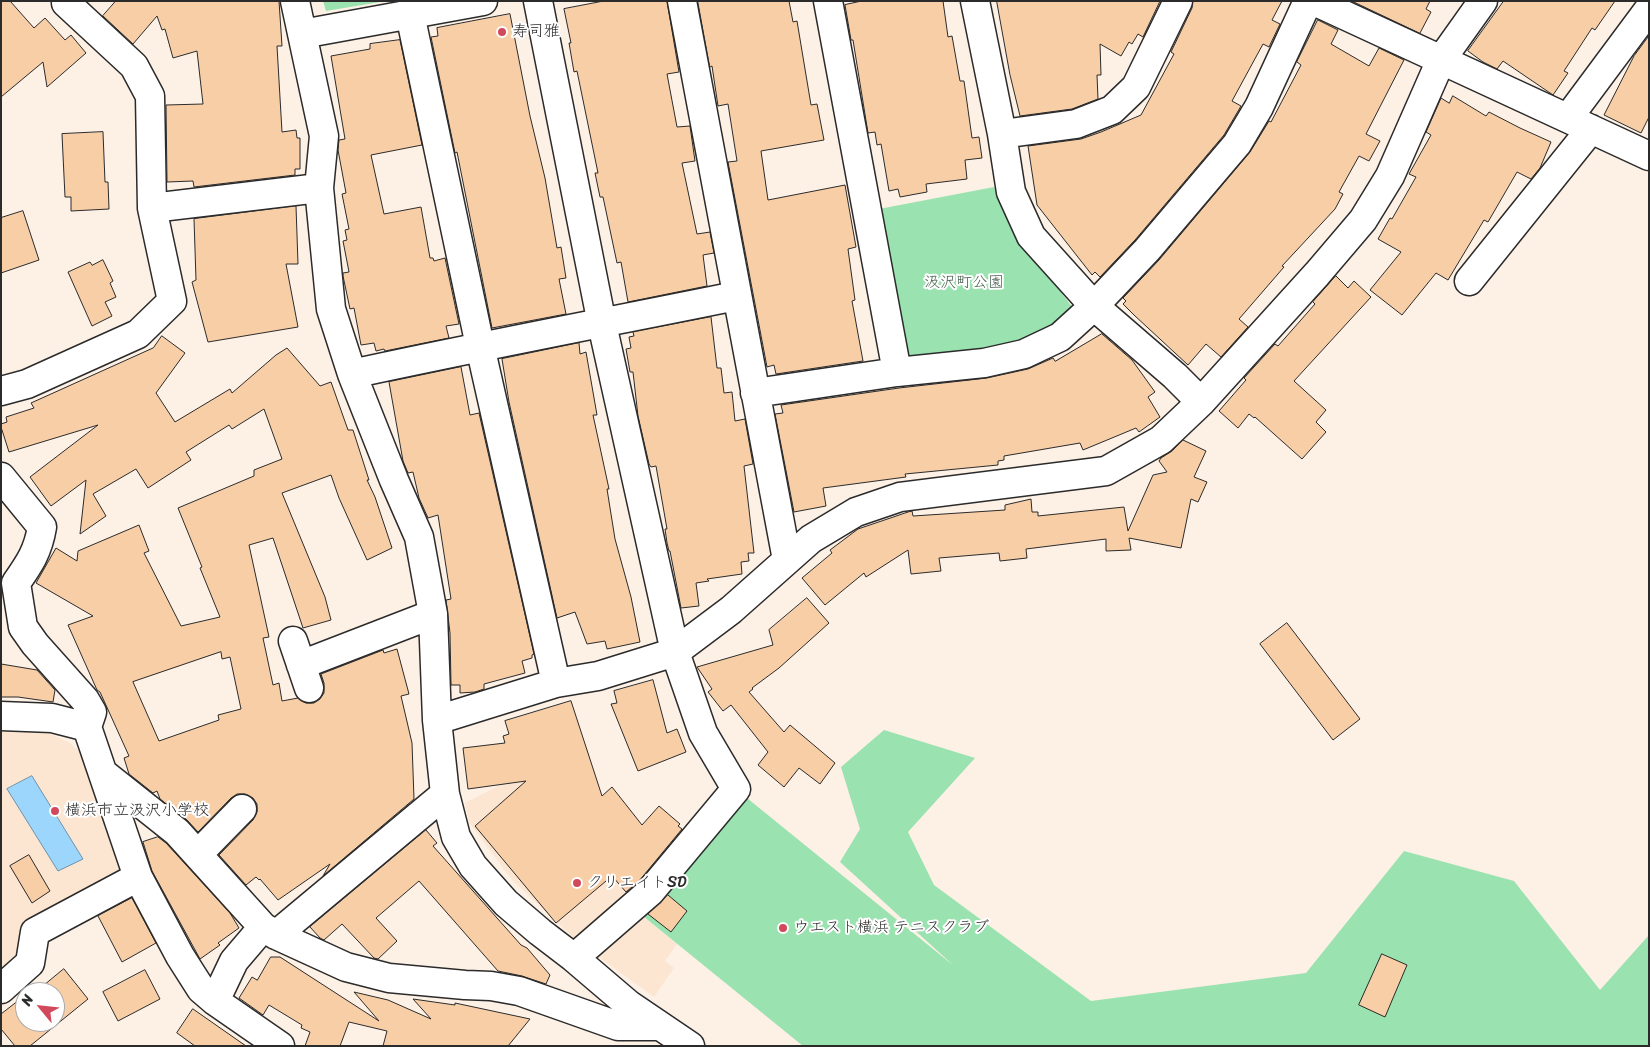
<!DOCTYPE html>
<meta charset="utf-8">
<style>
body{margin:0}
#map{position:relative;width:1650px;height:1047px;overflow:hidden;background:#fdf0e5;font-family:Sriracha,sans-serif}
canvas{display:block}
.frame{position:absolute;inset:0;border:2px solid #2b2b2b;pointer-events:none}
.north{position:absolute;left:15px;top:982px;width:50px;height:50px;box-sizing:border-box;background:#fff;border:1px solid #aaa;border-radius:50%;rotate:298deg;font-size:14px;font-weight:700;line-height:20px;text-align:center;color:#2b2b2b}
.north::after{content:'';display:block;margin:auto;width:18px;height:22px;background:#d1495b;clip-path:polygon(50% 0,100% 100%,50% 72%,0 100%)}
</style>
<div id="map">
<canvas width="1650" height="1047"></canvas>
<div class="frame"></div>
<div class="north">N</div>
</div>
<script>
const ctx = document.querySelector('canvas').getContext('2d');
ctx.lineJoin = 'round';
function paint(path, color) { ctx.fillStyle = color; ctx.fill(path, 'evenodd'); }
function stroke(path, color, width, dash) { ctx.strokeStyle = color; ctx.lineWidth = width; ctx.lineCap = dash ? 'butt' : 'round'; ctx.setLineDash(dash || []); ctx.stroke(path); }
function label(font, color, halo, rows, align = 'center') {
  ctx.font = font + ' Sriracha,"Klee One",sans-serif'; ctx.lineWidth = 4; ctx.setLineDash([]); ctx.textBaseline = 'middle'; ctx.strokeStyle = halo; ctx.fillStyle = color; for (const [text, x, y, turn = 0] of rows) {
    ctx.save(); ctx.translate(x, y); ctx.rotate((+turn || 0) * Math.PI / 180); ctx.textAlign = isNaN(turn) ? turn : align; if (halo) ctx.strokeText(text, 0, 0); ctx.fillText(text, 0, 0); ctx.restore();
  }
}
paint(new Path2D(`
 M1,729L46,732L70,743L89,760L123,875L1,978Z
 M553,758L649,880L638,912L677,944L665,961L674,968L654,997L578,942L512,880L469,822L465,803Z`), '#fce6d2');
paint(new Path2D(`
 M323,1H386L326,11Z
 M994,187L1024,242L1075,311L1029,345L922,361L903,353L879,209Z
 M884,730L975,758L908,832L934,885L1091,1001L1306,973L1404,851L1514,881L1600,990L1649,935V1046H803L638,912L742,794L954,966L840,862L860,829L841,767Z`), '#9ae2b0');
const water = new Path2D(`
 M32,776L83,859L58,871L7,789Z`);
paint(water, '#9dd6fd');
stroke(water, '#6f92a9', 1);
const building = new Path2D(`
 M1,1H10L34,28L45,18L65,40L71,35L86,53L47,87L43,62L1,97Z
 M116,1H279L282,46H277L282,132L296,130L297,138H300V169H295V175L194,187L193,181L167,182L166,105L203,104L197,51L173,58L165,29L162,30L157,16L133,44L103,16Z
 M604,1H667L679,72L667,74L677,127L690,126L695,161L682,163L697,234L710,232L714,253L703,255L707,286L628,302L621,262L617,263L603,197H600L595,173H598L577,71L574,72L569,43H571L564,9Z
 M698,1H789L793,22L797,21L811,105L817,104L824,140L761,151L768,200L845,185L856,247L848,249L855,300L852,301L863,361L776,374L774,365L767,367L728,162L737,161L728,104L718,106L712,66L710,67Z
 M862,1H943L948,37L952,36L960,81H964L972,138L979,137L982,158L965,160L967,179L926,184L927,192L900,197L898,189L889,191L881,144L877,145L875,132L868,133L853,40H851L845,5Z
 M997,1H1160L1143,37L1138,34L1132,44L1129,42L1121,56L1100,44L1101,75H1097L1098,99L1072,109L1020,116L1010,75Z
 M1193,1H1282L1272,20L1280,24L1269,47L1263,44L1232,101L1241,106L1224,135L1135,240L1100,277L1095,272L1092,275L1037,205L1028,146L1081,139L1101,132L1141,115L1174,54L1171,52L1192,8Z
 M1352,1H1430L1426,9L1431,12L1420,33Z
 M1504,1H1615L1595,30L1592,28L1564,71L1568,73L1553,95L1503,61L1497,69L1483,62L1468,51Z
 M510,14L530,116L545,178L557,248L561,247L566,278L559,279L566,314L492,328L457,152L455,153L431,37L438,36L437,28Z
 M1318,20L1338,30L1331,44L1369,66L1379,48L1404,60L1366,134L1380,141L1369,161L1359,156L1339,192L1343,194L1335,209L1282,266L1284,267L1239,319L1248,327L1221,357L1206,344L1188,365L1134,315L1123,304L1126,301L1123,298L1159,260L1250,152L1269,121L1271,122L1301,65L1297,62Z
 M1649,36V117L1641,133L1604,115L1634,56Z
 M400,40L422,145L371,155L384,214L421,207L430,258H433L434,261L445,258L459,324L446,326L449,338L385,351L384,349L376,351L374,343L361,345L354,308L350,309L343,276V273L349,272L343,241L347,240L345,230L349,229L342,194L346,193L338,150L339,140L345,139L331,56L370,49V44Z
 M1453,96L1486,116L1489,112L1520,128L1551,142L1540,168L1531,179L1517,172L1488,222L1484,220L1448,280L1436,273L1402,315L1370,290L1401,252L1378,239L1390,218L1392,219L1416,177L1409,174L1431,135L1426,132L1441,98L1449,103Z
 M103,132L105,182H108L109,209L71,211V197H65L62,134Z
 M296,206L298,264H286L298,327L208,342L192,282L196,280L194,219Z
 M23,211L39,260L1,273V218Z
 M103,260L113,281L110,283L116,297L105,302L112,316L92,326L68,272L90,262L92,265Z
 M1336,276L1348,288L1354,281L1371,297L1294,381L1326,410L1316,422L1326,432L1302,459L1255,417L1254,418L1249,414L1238,428L1219,411L1246,380L1244,378L1275,344L1278,346L1315,304L1313,302Z
 M711,317L717,368H721L724,393L732,392L735,421L745,419L753,464L744,466L754,553H748L749,561L741,562L742,574L707,579L709,581L696,583L699,606L681,608L670,551H669L667,543L665,529H667L656,466L651,467L649,464L638,416L633,372H630L626,349L631,348L629,337L634,336L633,332Z
 M1102,334L1132,360L1155,392L1148,397L1160,417L1139,432L1136,428L1083,450L1080,443L1004,456V460L998,461V465L905,474L906,477L823,488L826,506L794,512L775,414L783,413L781,405L899,388L987,378L1028,369L1053,358L1055,361Z
 M162,336L185,353L156,393L175,422L230,389L232,393L276,355L287,348L320,386L331,382L348,430H353L369,480H367L375,497L392,548L367,560L339,498L331,475L282,493L325,597L331,620L303,628L273,538L249,545L269,637L263,638L273,685L279,683L282,701L298,698L306,703H314L320,699L324,693V683L321,674L383,650L384,653L397,649L409,694L401,696L412,743L414,799L323,876L330,864L278,900L260,879L259,880L256,877L246,885L219,855L253,820L257,812V804L253,798L245,794H237L231,798L198,832L187,820L160,799L157,791L153,793L129,774L124,758L129,756L100,692L97,690L68,625L93,616L36,583L56,548L77,561L78,551L139,525L149,551L144,553L181,626L220,617L200,568L202,567L178,508L254,476V470L282,459L264,409L232,429L229,425L186,452L191,460L148,488L136,469L93,494L106,516L80,534L86,480L51,506L30,477L98,425L9,452L1,427V424L7,422L6,417L34,408L31,403L153,348ZM221,652L222,659L230,657L241,709L218,715L219,720L159,741L133,682Z
 M579,343L580,354L586,352L597,415H593L609,489H607L615,539L631,597L640,642L607,649L605,641L587,644L575,612L557,618L509,402L502,359Z
 M461,367L470,415L479,413L534,654L532,655V658L522,661L525,673L484,684V689L475,692L460,693V685H451L450,633L446,600L451,599L438,515L428,518L419,498L413,472L408,473L403,461L389,382Z
 M1183,440L1206,451L1194,477L1207,482L1198,502L1191,499L1181,548L1129,538L1131,550L1106,551V539L1026,549L1027,558L1000,561L999,553L939,558L941,571L911,574L908,550L866,577L864,573L825,605L802,578L832,553L830,550L858,529L908,512L912,511L913,516L1005,510V505L1031,499L1032,512H1038V516L1124,507L1128,531L1153,475L1167,472L1159,461L1161,458L1172,451Z
 M807,598L829,623L779,668L752,688L753,689L749,692L784,732L790,725L835,763L820,784L799,768L784,787L758,765L768,752L731,705L723,711L708,692L712,689L697,667L773,645L769,630Z
 M1287,623L1360,719L1333,740L1260,644Z
 M1,664L37,670L55,690L53,702L18,697H1Z
 M653,680L667,733L677,729L686,752L638,771L611,704L617,703L614,691Z
 M571,701L602,796L612,787L642,825L659,806L680,824L678,826L682,829L639,881L626,892L612,876L556,923L475,826L526,781L468,789L463,748L505,743L503,736L509,734L505,721Z
 M426,830L437,843L433,846L521,945L527,948L550,975L546,984L522,976L498,971L419,881L376,918L397,941L378,959L374,958L342,924L324,940L320,938L310,927Z
 M158,837L166,843L230,913L239,928L218,943L220,945L200,959L152,871L143,842Z
 M29,855L50,891L32,903L10,866Z
 M668,895L687,911L671,932L648,914Z
 M132,898L156,943L122,962L98,916Z
 M1382,954L1407,965L1385,1017L1359,1005Z
 M271,957H280L379,1021L354,992L388,1000L431,1019L413,999L455,1005V1003L530,1019L508,1046H383L387,1031L349,1022L340,1046H305L310,1032L301,1028L302,1025L269,1005L263,1015L239,998L252,977L257,980Z
 M64,969L88,999L30,1046H15L1,1029V1014L19,1000L22,1003L25,1001V1022H55V992H36Z
 M145,970L160,999L118,1021L103,992Z
 M193,1009L246,1046H195L177,1033Z`);
paint(building, '#f8cea7');
stroke(building, '#2b2b2b', 1);
const minor = new Path2D(`
 M295,1L324,136L319,188L331,309L352,374L394,480L419,537L433,614L437,720L445,794L456,837L473,866L506,903L540,932L574,958L628,1004L690,1046
 M538,1L602,324L675,652L703,733L736,789L650,892L574,958
 M682,1L787,560
 M828,1L897,372
 M975,1L1002,134L1011,192L1031,236L1094,306L1175,376L1201,402
 M1314,1L1649,156
 M66,3L134,66L150,96L152,208
 M410,14L480,346L556,683
 M302,34L483,1
 M1568,118L1649,9
 M1002,134L1076,124L1112,110L1136,87L1178,1
 M1469,281L1591,129
 M352,374C480,346 608,322 736,296
 M1,391L27,384L138,334L172,301L152,208L319,188
 M755,393L897,372L984,363L1024,354L1060,337L1094,306L1147,250L1237,144L1259,107L1308,1
 M1,477L42,527C38,551 30,563 16,583L23,627L35,644L85,700L92,712L87,727
 M293,641L309,688
 M301,665L433,614
 M1,716L52,718L87,727L138,877L180,956L201,989L215,1001L280,1046
 M437,720L556,683L598,676L675,652L731,610L811,539L856,512L900,497L1106,471L1161,440L1201,402L1317,274L1363,220L1390,176L1441,60L1483,1
 M104,774L177,832L263,927L276,935L346,967L389,978L465,985L491,986L519,991L618,1026H658
 M198,854L242,809
 M276,935L445,794
 M1,989L30,963L35,932L138,877
 M215,1001L234,961L263,927`);
stroke(minor, '#2b2b2b', 31);
stroke(minor, '#fff', 28);
for (const [x, y, r, color] of [
 [502,32,5,"#d1495b"],
 [55,811,5,"#d1495b"],
 [577,883,5,"#d1495b"],
 [783,928,5,"#d1495b"]
]) { const dot = new Path2D(); dot.arc(x, y, r, 0, 2 * Math.PI); ctx.fillStyle = color; ctx.fill(dot); stroke(dot, '#fff', 2); }
label('16px', '#2b2b2b', '#fff', [
 ["寿司雅",512,32],
 ["横浜市立汲沢小学校",65,811],
 ["クリエイトSD",587,883],
 ["ウエスト横浜 テニスクラブ",793,928]
], 'left');
label('16px', '#4c6253', '#fff', [
 ["汲沢町公園",964,283]
]);
</script>
